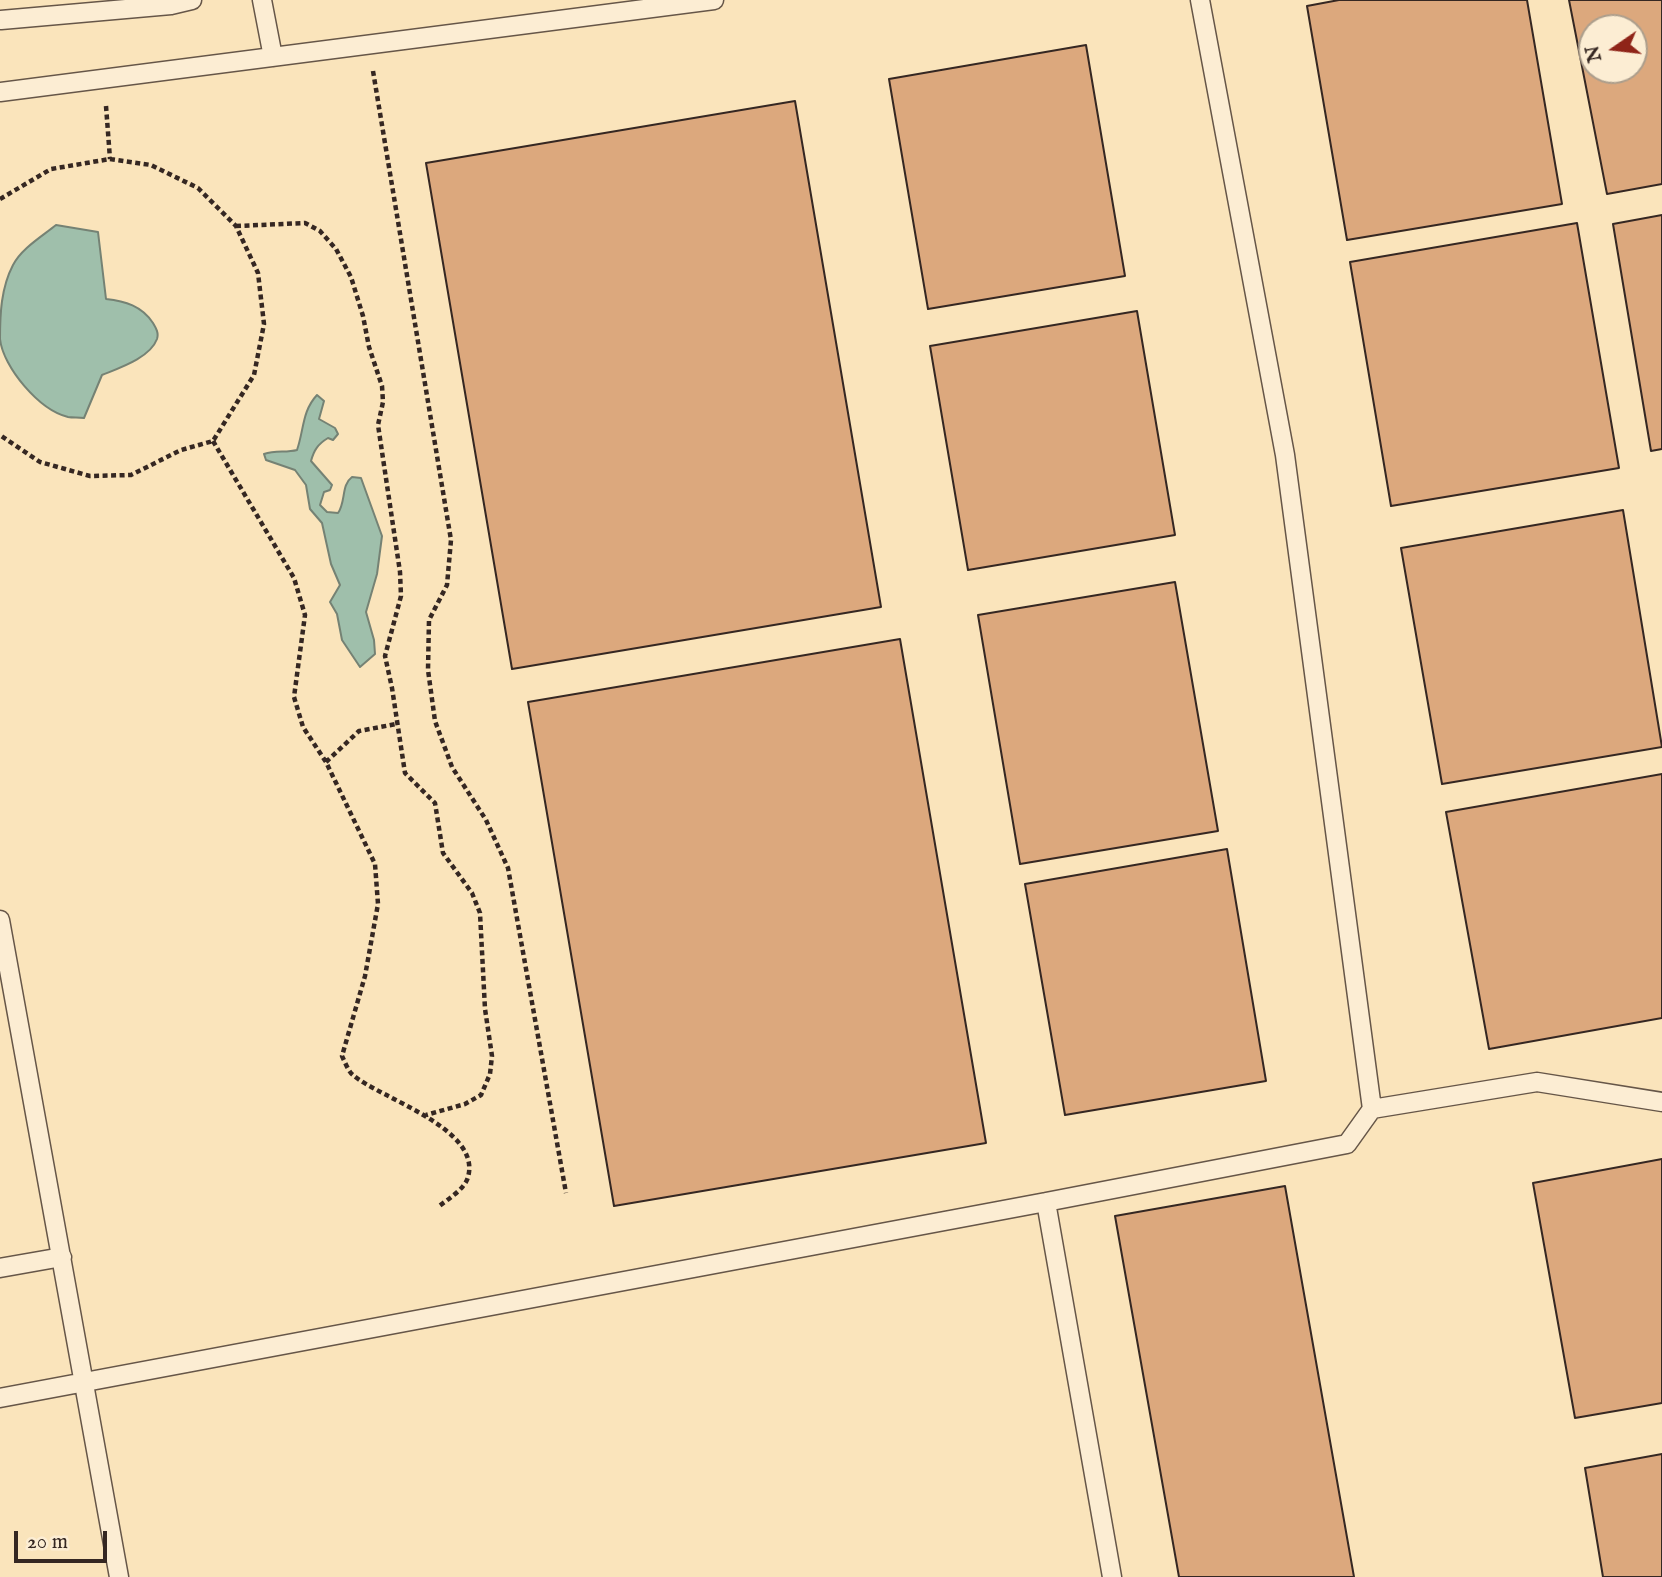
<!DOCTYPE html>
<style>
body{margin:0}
#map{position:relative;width:1662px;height:1577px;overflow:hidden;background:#fae4bb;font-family:"IM FELL English",serif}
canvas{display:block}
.north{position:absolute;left:1578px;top:14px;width:70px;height:70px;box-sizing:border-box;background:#fcedd3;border:2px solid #ac9e8c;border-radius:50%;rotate:256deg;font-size:19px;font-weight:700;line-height:28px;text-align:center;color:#352722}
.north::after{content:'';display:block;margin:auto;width:24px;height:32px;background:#8f2418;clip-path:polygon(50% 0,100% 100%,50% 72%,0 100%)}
.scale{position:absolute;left:14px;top:1531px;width:93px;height:32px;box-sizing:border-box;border:4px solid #352722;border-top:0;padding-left:9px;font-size:21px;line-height:24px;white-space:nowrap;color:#352722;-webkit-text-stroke:5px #fcedd3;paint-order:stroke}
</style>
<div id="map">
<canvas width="1662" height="1577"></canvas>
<div class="north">N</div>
<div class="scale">20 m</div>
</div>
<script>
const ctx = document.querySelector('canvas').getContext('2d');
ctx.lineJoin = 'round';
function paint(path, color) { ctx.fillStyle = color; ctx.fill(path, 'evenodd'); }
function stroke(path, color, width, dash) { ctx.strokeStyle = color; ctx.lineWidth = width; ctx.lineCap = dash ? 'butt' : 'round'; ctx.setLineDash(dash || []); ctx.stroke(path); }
const water = new Path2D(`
 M56,225L98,232L106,299C125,301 142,306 153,323C156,328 159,333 157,339C150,358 119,368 102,375L84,418C79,417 73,418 68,417C39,410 3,367 0,339C0,314 1,288 13,265C21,249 41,237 56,225Z
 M317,395L324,401L319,419L335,428L338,434L333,440L328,438C318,444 314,450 311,461L332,485L330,490L324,492L320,505L327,512L338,513C346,502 341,485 352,477L361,478L382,536L377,574L366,612L374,640L375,654L360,667L342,640L337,614L330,602L340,585L331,564L322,523L310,509L306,485L295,470L266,460L264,454C276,450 286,453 297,450C304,430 302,411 317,395Z`);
paint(water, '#9fbfab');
stroke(water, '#758274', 2);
const building = new Path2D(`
 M1339,0H1527L1562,204L1347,240L1307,6Z
 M1569,0H1662V184L1607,194ZM1592,28H1634V70H1592Z
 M1086,45L1125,276L928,309L889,79Z
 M795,101L881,607L512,669L426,163Z
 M1662,215V449L1651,451L1613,224Z
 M1577,223L1619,468L1391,506L1350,262Z
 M1137,311L1175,535L968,570L930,346Z
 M1623,510L1662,747L1442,784L1401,548Z
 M1175,582L1218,831L1020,864L978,615Z
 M900,639L986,1143L614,1206L528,702Z
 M1662,774V1018L1489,1049L1446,812Z
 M1227,849L1266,1081L1065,1115L1025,884Z
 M1662,1159V1403L1575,1418L1533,1183Z
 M1285,1186L1354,1577H1179L1115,1216Z
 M1662,1454V1577H1603L1585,1468Z`);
paint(building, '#dca87d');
stroke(building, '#352722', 2);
const service = new Path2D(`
 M262,0L273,57
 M1,20L171,5L192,0
 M0,92L714,0
 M0,920L119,1577
 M1372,1109L1537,1082L1662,1102
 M0,1268L62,1257
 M0,1398L1046,1202
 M1112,1577L1046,1202L1347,1144L1372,1109L1285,455L1200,0`);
stroke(service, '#665648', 21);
stroke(new Path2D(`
 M373,71L451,540L447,585L429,620L428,670L435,721L452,767L486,820L508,868L566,1193
 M106,106L110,159
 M0,199L51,169L110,159L151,165L198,188L236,226L258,273L264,324L254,375L213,441L181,450L131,475L90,476L40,462L0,435
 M236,226L305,223L320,231L336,249L351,277L363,316L369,347L382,386L383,402L378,425L400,572L401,596L385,656L392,688L405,773L435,803L443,853L472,893L480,913L485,1009L492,1056L490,1074L481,1095L465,1104L426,1115
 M213,441L294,578L305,615L294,697L303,727L326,762L375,864L378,904L365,976L342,1056C345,1062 348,1071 353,1075C379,1098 482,1128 468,1177C465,1189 448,1199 438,1207
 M326,762L359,731L396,724`), '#352722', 4.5, [5, 3.5]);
stroke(service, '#fcedd3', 18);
</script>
